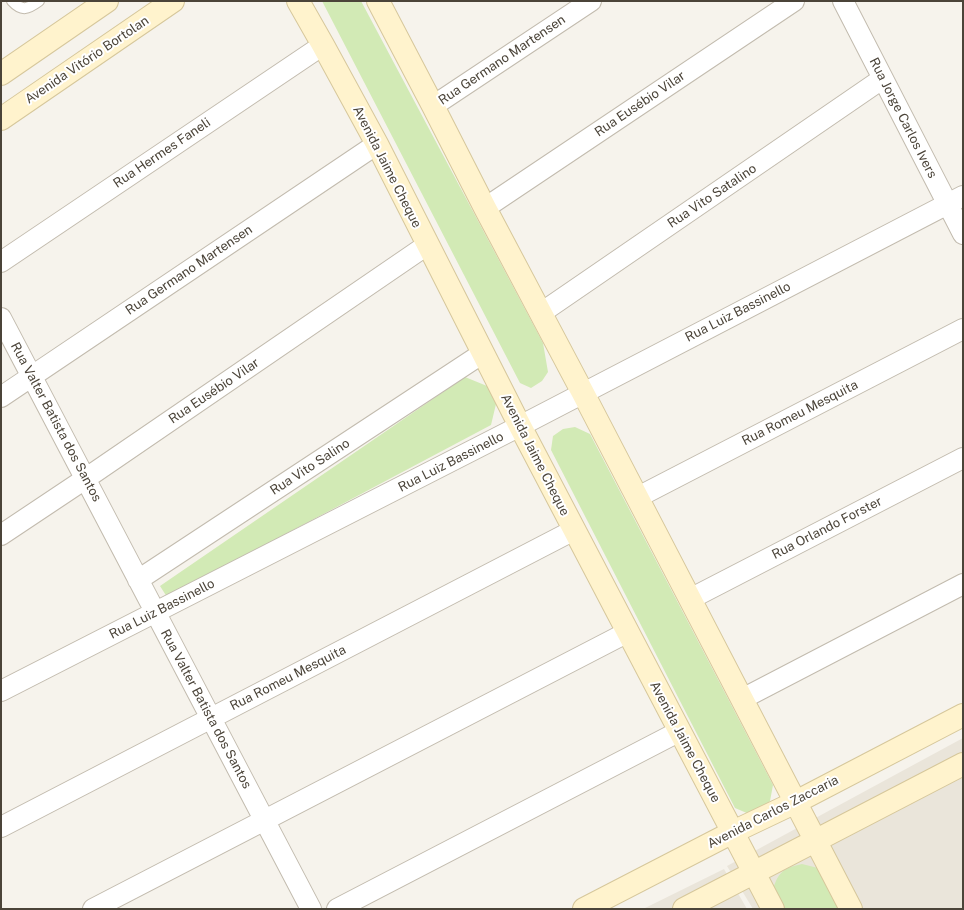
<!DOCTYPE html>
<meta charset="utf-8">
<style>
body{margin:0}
#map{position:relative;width:964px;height:910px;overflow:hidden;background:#f6f3ec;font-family:"Public Sans",sans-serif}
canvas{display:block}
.frame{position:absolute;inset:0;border:2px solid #4b4439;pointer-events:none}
</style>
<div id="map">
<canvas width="964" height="910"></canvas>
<div class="frame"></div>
</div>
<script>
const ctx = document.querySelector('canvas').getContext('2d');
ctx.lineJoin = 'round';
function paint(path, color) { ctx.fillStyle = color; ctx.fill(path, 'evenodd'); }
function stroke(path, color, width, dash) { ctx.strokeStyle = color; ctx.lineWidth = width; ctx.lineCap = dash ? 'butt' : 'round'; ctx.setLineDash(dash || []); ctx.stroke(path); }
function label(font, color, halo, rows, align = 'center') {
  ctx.font = font + ' "Public Sans",sans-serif'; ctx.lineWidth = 4; ctx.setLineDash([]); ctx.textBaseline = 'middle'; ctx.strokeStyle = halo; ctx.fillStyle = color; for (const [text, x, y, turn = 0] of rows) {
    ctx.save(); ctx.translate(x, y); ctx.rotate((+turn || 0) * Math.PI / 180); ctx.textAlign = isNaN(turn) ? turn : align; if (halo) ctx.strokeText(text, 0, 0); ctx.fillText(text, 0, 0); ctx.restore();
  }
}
paint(new Path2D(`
 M963,738V909H753L727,866Z
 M724,869L747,909H643Z`), '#eae5da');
paint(new Path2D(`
 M322,1H361L543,343L548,372L542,381L531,388L520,383Z
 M465,377L487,386L496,404L491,425L167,597L160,586Z
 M575,427L590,434L773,785L770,801L761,812L749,814L735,808L551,450L553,436L563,429Z
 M802,864L818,868L840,909H784L773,889C779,871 784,868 802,864Z`), '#d2eab5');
const lane = new Path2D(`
 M12,1C22,12 28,9 39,1`);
const street = new Path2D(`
 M843,1L963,234
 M433,106L591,1
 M485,208L794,1
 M1,262L323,45
 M541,313L882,79
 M1,318L311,909
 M1,397L377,144
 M638,497L963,329
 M1,535L85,479L427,245
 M138,580L483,353
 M690,599L963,458
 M1,691L520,426L963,196
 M742,699L963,584
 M1,827L574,530
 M93,909L628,632
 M337,909L680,731`);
const secondary = new Path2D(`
 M298,1L323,45L377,144L520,426L773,909
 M378,1L433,106L485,208L583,393L851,909
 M1,74L107,1
 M1,119L173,1
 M584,909L733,832L796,802L963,715
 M684,909L963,764`);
stroke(lane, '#c2bbae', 12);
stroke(street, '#c2bbae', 22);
stroke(secondary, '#d6c79b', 24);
stroke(lane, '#fff', 10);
stroke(street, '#fff', 20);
stroke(secondary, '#fff3cd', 22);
label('13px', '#4b4439', '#fff', [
 ["Avenida Vitório Bortolan",87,60,-34],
 ["Rua Germano Martensen",502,60,-34],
 ["Rua Eusébio Vilar",640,104,-34],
 ["Rua Jorge Carlos Ivers",903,118,63],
 ["Rua Hermes Faneli",162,153,-34],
 ["Avenida Jaime Cheque",387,167,63],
 ["Rua Vito Satalino",712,196,-34],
 ["Rua Germano Martensen",189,270,-34],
 ["Rua Luiz Bassinello",738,312,-27],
 ["Rua Eusébio Vilar",214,391,-34],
 ["Rua Romeu Mesquita",800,413,-27],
 ["Rua Valter Batista dos Santos",56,422,62],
 ["Avenida Jaime Cheque",535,455,63],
 ["Rua Luiz Bassinello",451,462,-27],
 ["Rua Vito Salino",310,467,-33],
 ["Rua Orlando Forster",827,528,-27],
 ["Rua Luiz Bassinello",162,609,-27],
 ["Rua Romeu Mesquita",288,678,-27],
 ["Rua Valter Batista dos Santos",206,709,62],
 ["Avenida Jaime Cheque",685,742,62],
 ["Avenida Carlos Zaccaria",773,812,-27]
]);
</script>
